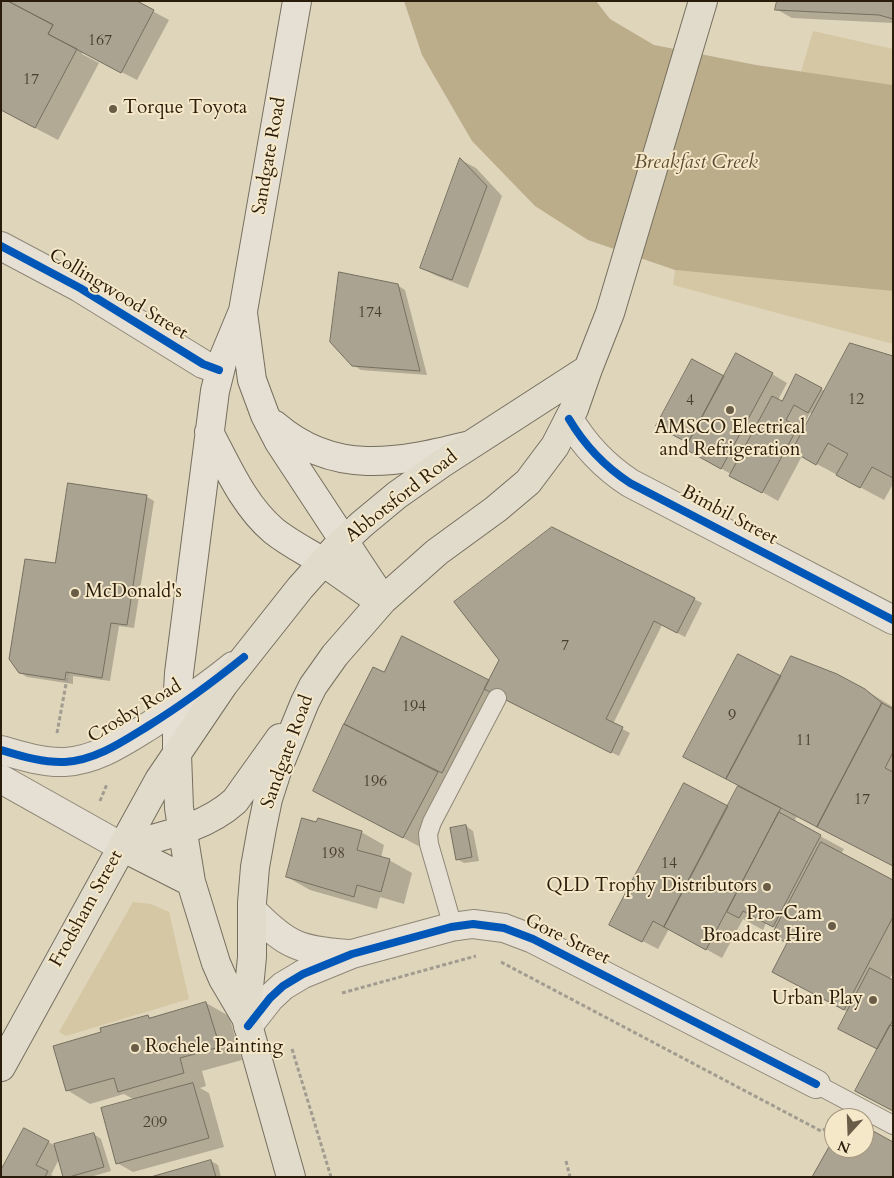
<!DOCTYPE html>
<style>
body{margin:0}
#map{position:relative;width:894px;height:1178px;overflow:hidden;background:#dfd5bb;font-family:Cardo,serif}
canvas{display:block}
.frame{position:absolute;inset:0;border:2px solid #2a1c0a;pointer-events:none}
.north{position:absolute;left:824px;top:1108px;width:50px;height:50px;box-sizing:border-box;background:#f4e8c9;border:1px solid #a3967d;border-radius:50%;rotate:200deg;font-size:14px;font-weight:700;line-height:20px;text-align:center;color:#2a1c0a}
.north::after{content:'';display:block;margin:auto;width:18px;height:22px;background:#695d48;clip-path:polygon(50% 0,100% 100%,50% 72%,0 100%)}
</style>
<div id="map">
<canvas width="894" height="1178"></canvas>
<div class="frame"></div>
<div class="north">N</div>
</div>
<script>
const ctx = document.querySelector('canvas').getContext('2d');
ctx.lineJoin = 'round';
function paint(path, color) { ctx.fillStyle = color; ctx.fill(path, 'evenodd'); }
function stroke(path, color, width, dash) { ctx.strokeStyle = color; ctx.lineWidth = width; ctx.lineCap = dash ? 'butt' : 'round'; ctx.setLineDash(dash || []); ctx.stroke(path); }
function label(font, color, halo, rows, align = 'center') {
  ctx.font = font + ' Cardo,serif'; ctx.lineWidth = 4; ctx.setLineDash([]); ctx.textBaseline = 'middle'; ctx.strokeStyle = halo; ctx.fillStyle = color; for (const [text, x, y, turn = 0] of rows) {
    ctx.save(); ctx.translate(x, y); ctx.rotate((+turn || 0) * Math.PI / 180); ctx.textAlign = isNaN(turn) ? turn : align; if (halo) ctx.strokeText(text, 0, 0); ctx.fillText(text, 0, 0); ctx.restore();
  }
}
paint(new Path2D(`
 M813,31L893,49V85L801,72Z
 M675,270L893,291V344L673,285Z
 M133,902L151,904L169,912L189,999L66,1036L59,1032Z`), '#d5c7a3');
paint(new Path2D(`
 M404,1H596L610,19L654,45L756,65L893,85V291L675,270L588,240L535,206L472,141L422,55Z`), '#bbac8a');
paint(new Path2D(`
 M1,1H134L169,20L137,80L83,52L82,54L99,63L58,140L1,110Z
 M893,1V23L792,18L776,9Z
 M461,160L476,168L502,196L468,288L437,276L421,268Z
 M397,285L405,290L427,375L361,370L353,365Z
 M893,358V484L884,500L802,456L778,501L687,449L690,443L673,435L725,378L772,374L787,383L778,400L782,403L796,376L825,391ZM810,413L813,414L803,431L801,430Z
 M147,497L154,501L134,628L119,626L110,681L73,676V684L27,677L19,672Z
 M694,599L702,603L685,637L662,625L613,724L630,733L619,756L500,697L426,850L315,791L350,727L384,674L489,681Z
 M781,678L865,690L893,707V866L797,816L794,822L844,849L841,854L893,881V973L889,980L893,981V1111L878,1049L855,1037L848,1012L796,984L788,943L777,929L766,923L763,930L743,919L722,958L669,929L658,949L627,933L728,808L740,786Z
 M466,826L473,831L479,861L464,863L457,859Z
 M361,832L384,845L381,858L389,860L412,873L404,904L380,897L377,909L310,890L287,877Z
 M206,1003L229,1016L242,1060L202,1071L206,1086L200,1088L209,1093L224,1147L133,1172L117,1163L135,1100L124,1094L90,1104L67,1090L103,1033L148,1016L153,1019Z
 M24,1129L54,1145L94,1134L101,1139L111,1171L90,1177H65L59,1159L51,1175L55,1177H1Z
 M211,1161L218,1165L221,1177H155Z`), '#0003');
const building = new Path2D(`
 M1,1H8L53,25L48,34L77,49L35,128L1,110Z
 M8,1H137L154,10L121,73L48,34L53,25Z
 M777,1H893V19L879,15L775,10Z
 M460,158L487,186L452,280L420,268Z
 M339,272L398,284L420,371L352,366L330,342Z
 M850,343L893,356V478L872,467L860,488L836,475L848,454L828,443L816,465L792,451Z
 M736,353L773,373L721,469L685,449Z
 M692,359L724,376L688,443L656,426Z
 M796,374L822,388L808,413L794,405L786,420L798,427L762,493L729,476L772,396L782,401Z
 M68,483L147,495L127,625L111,623L102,678L66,672L65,680L19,673L9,659L25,559L55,563Z
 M552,527L695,598L677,633L654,621L606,719L623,727L611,753L484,689L499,660L454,602Z
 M402,636L489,680L442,773L344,724L373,667L384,672Z
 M738,654L781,676L726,779L683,757Z
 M791,656L837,674L865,689L882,703L817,827L726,779Z
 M882,703L893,709V752L885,768L893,772V866L817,827Z
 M344,724L438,772L403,838L313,791Z
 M684,783L728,806L664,927L653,921L642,942L609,925Z
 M738,786L781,808L706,950L664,927Z
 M779,812L821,835L773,927L743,911L739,918L727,912Z
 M302,818L316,822L318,818L362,831L357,850L390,859L381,892L357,885L354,897L286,877Z
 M466,825L472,857L456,860L450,828Z
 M821,842L893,880V917L844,1010L772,972L787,943L772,935Z
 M870,968L893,980V1020L877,1049L838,1029Z
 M206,1002L220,1047L180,1058L184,1073L118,1092L114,1078L66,1091L53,1046L101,1032L100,1028L148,1015L149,1018Z
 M890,1025L893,1026V1111L855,1091Z
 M193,1083L209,1138L116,1164L101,1108Z
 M864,1126L893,1142V1177H812L834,1138V1148H864Z
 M24,1128L49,1141L36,1165L48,1171L45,1177H1V1170Z
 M94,1133L104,1167L69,1177H63L54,1144Z
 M211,1160L216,1177H151Z`);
paint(building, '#aba391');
stroke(building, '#766f5f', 1);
const service = new Path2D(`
 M453,927L429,844L428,834L432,822L497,698
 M816,1084L893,1125`);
const minor = new Path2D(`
 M1,246L80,288L203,364L219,370
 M569,419C585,446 604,466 630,483L893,620
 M252,910C287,946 299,950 348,954
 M248,1026L270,998L283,986L303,974L352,954L451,927L473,924L504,928L533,939L816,1084`);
const tertiary = new Path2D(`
 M1,750C21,756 44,763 65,762C97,760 123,742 149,726C178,707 206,688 233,666
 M1,779L122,847`);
const secondary = new Path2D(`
 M243,313L252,380L265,415L279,442L344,541
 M275,425C334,476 397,463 466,446
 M209,432C227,466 244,506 274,531C289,543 307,552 323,562
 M177,754V708L179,673L215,391L223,359L243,311L297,1`);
const trunk = new Path2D(`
 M344,541L383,600
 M323,562L376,599
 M177,754L179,808L191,882L216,963L223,979L246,1018L291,1177
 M122,847C161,836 204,829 235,801L280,738
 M122,847L191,882
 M246,1018L252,957V903L255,867L262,828L268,799L278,768L305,702L313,686L335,655L383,600L437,552L496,509L528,482L555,446L574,409L588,369L610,313L703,1
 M1,1067L159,780L224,684L300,588L334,550L362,524L397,495L441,464L588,369`);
stroke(service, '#8f8777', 20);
stroke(minor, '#8f8777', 30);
stroke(tertiary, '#8f8777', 30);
stroke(secondary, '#766f5f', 30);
stroke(trunk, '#766f5f', 30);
stroke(new Path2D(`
 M57,733L68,673
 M100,801L107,784
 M501,962L821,1131L834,1125
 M342,993L476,956
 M292,1049L331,1177
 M566,1161L570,1177`), '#a29c90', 3, [4, 2.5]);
stroke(service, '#e5e0d3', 18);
stroke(minor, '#e5e0d3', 28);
stroke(tertiary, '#e5e0d3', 28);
stroke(secondary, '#e5e0d3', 28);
stroke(trunk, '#e1dbcb', 28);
stroke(new Path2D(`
 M1,246L80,288L203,364L219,370
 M569,419C585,446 604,466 630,483L893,620
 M1,750C21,756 43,763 65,762C96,760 122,742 148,726C182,705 213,682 244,657
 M248,1026L270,998L283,986L303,974L352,954L451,927L473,924L504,928L533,939L816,1084`), '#0057b8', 8);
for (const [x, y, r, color] of [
 [113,109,5,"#695d48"],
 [730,410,5,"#695d48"],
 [75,593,5,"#695d48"],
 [767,887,5,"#695d48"],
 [832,926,5,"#695d48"],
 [873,1000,5,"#695d48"],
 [135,1048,5,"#695d48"]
]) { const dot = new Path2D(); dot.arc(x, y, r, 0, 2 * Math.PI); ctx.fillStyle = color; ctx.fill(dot); stroke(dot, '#f4e8c9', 2); }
label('16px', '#4a3e2c', null, [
 ["167",100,41],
 ["17",31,80],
 ["174",370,313],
 ["12",856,400],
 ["4",690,401],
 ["7",565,646],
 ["194",414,707],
 ["9",732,716],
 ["11",804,741],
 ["196",375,782],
 ["17",862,800],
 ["198",333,854],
 ["14",669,864],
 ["209",155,1123]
]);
label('19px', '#2a1c0a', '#f4e8c9', [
 ["Torque Toyota",123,109],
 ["AMSCO Electrical",730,429,"center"],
 ["and Refrigeration",730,451,"center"],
 ["McDonald's",85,593],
 ["QLD Trophy Distributors",757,887,"right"],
 ["Pro-Cam",822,915,"right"],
 ["Broadcast Hire",822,937,"right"],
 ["Urban Play",863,1000,"right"],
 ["Rochele Painting",145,1048]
], 'left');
label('19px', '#2a1c0a', '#f4e8c9', [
 ["Sandgate Road",270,156,-80],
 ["Collingwood Street",118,295,31],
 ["Abbotsford Road",402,497,-38],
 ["Bimbil Street",729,516,28],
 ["Crosby Road",135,712,-31],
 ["Sandgate Road",288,752,-70],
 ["Frodsham Street",87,909,-61],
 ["Gore Street",567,940,26]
]);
label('italic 20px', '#5e4e35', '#f4e8c9', [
 ["Breakfast Creek",696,163]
]);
</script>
